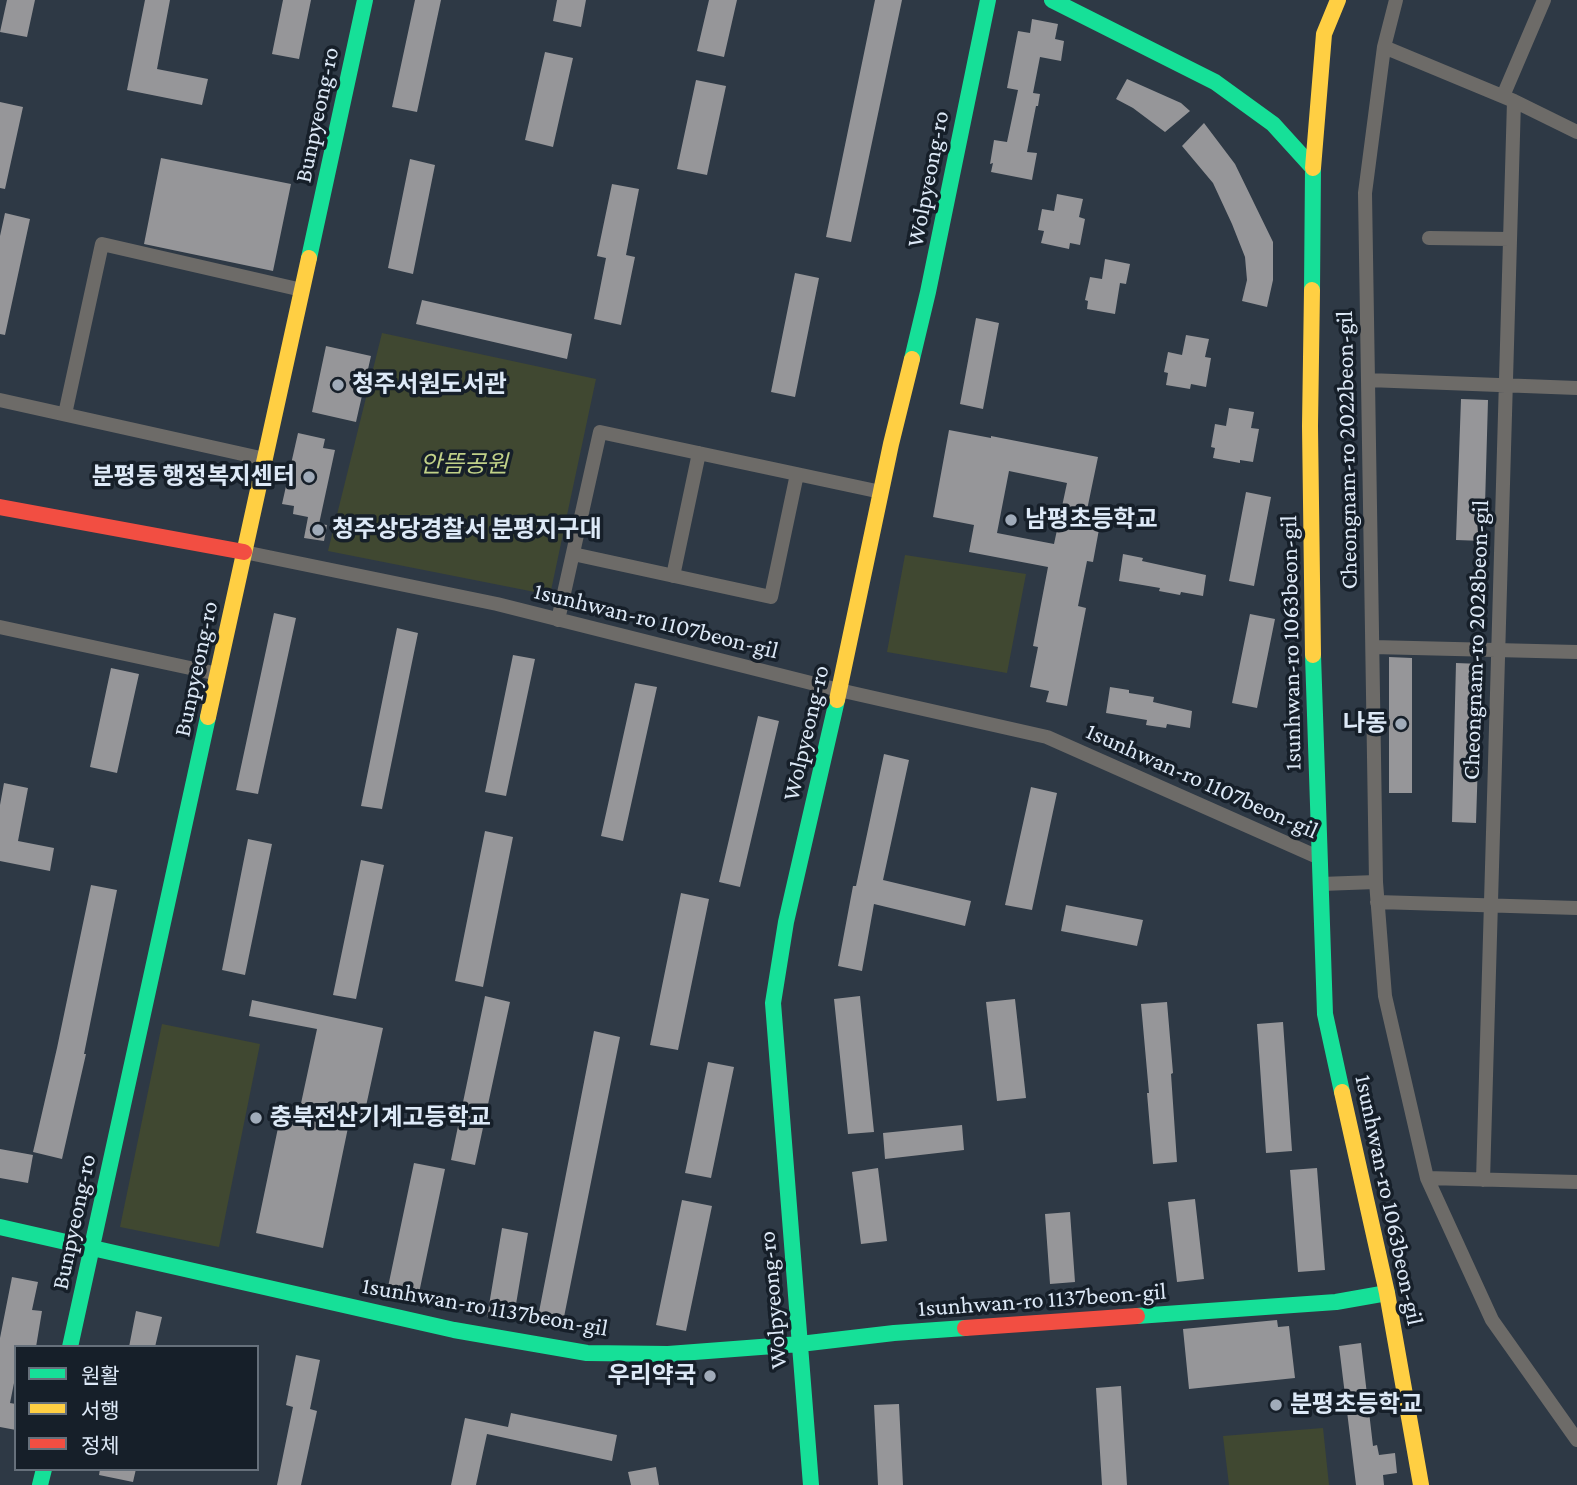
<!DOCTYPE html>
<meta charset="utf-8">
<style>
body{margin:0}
#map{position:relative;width:1577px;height:1485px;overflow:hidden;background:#2e3945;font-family:"Crimson Pro","Noto Sans KR",serif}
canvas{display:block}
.legend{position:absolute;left:14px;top:1345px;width:245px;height:126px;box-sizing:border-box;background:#161f29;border:2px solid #66707b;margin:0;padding:9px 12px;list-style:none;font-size:21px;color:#dde9f7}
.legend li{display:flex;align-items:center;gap:14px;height:35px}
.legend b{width:35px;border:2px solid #66707b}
</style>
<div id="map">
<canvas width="1577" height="1485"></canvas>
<ul class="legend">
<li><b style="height:9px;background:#16e098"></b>원활</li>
<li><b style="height:9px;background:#ffcf43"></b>서행</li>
<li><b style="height:9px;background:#f24e42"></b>정체</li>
</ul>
</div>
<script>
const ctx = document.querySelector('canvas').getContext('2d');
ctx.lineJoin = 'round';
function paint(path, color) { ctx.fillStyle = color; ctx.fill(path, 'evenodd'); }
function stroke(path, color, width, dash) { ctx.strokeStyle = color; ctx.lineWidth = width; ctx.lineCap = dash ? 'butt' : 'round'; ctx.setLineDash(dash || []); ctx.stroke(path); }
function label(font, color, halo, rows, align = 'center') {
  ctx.font = font + ' "Crimson Pro","Noto Sans KR",serif'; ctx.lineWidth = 7; ctx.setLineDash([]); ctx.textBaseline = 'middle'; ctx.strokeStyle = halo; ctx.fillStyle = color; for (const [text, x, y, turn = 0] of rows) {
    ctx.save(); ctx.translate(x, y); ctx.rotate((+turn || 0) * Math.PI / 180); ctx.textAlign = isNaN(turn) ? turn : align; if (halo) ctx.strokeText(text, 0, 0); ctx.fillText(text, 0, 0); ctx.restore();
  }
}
paint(new Path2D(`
 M382,333L596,379L550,595L328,551Z
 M905,555L1026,574L1007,673L887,652Z
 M162,1024L260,1044L219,1247L120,1227Z
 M1323,1428L1329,1485H1229L1223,1436Z`), '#404831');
paint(new Path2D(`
 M7,0H35L27,37L0,32Z
 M145,0H170L157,69L208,79L202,105L127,90Z
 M283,0H311L299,59L272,54Z
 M415,0H441L417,112L392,107Z
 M557,0H586L581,27L553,21Z
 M709,0H737L724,57L697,51Z
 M875,0H902L851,242L826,237Z
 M1032,19L1058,24L1055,39L1064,41L1061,61L1040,57L1033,93L1040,94L1038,106H1036L1027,152L1037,153L1032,180L991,172L993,163L990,164L994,140L1007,142L1018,90L1007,88L1018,31L1030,33Z
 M545,52L573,58L553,147L525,140Z
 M1127,79L1181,103L1190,111L1165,132L1133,108L1116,99Z
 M696,80L726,86L707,175L677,169Z
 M0,102L23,107L5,189L0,188Z
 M1204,123L1235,164L1273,242V280L1267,307L1242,301L1247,280L1245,257L1232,224L1213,183L1182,146Z
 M161,158L291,184L273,271L144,244Z
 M410,159L435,165L413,274L388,268Z
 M612,184L639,189L626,255L635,257L621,325L594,319L606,258L597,256Z
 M1057,194L1083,199L1079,217L1085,219L1080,245L1070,243L1069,249L1041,243L1044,231L1038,230L1042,209L1054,211Z
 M5,213L30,219L5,335L0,334V236Z
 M1105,259L1130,264L1126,284L1120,283L1115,314L1087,309L1088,301L1085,300L1090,277L1102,279Z
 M795,273L819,278L795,397L771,392Z
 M422,300L572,334L567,359L416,324Z
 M976,318L999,323L983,409L960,404Z
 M1186,335L1209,339L1205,357L1211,358L1206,387L1191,384L1190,389L1166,385L1168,373L1164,372L1168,352L1182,355Z
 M326,346L371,356L356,422L312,412Z
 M1461,399L1488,400L1484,541L1456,540Z
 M1229,408L1254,412L1251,428L1259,429L1253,462L1240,460V463L1213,458L1215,448L1211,447L1215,424L1226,426Z
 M949,430L991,438V436L1098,457L1087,510L1102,513L1093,562L1087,561L1078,606L1086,608L1067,706L1046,702L1049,691L1030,687L1038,647L1033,646L1048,567L969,552L974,525L933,517ZM1009,471L1067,483L1054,544L997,533Z
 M298,433L325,439L323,448L335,450L319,524L327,525L324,541L304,538L308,517L293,514L294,506L282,504Z
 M1246,492L1271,497L1254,586L1229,581Z
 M1123,554L1143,558L1142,561L1206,575L1203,596L1181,592L1180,595L1159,591L1160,588L1119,581Z
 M274,613L296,618L258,794L236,790Z
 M1250,614L1275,619L1257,708L1232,703Z
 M397,628L418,633L382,809L361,806Z
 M513,655L535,659L506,796L485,792Z
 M1389,657L1412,658V793H1389Z
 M1456,663L1481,664L1476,823L1452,822Z
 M111,668L139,674L117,773L90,767Z
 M635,683L657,687L623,841L601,836Z
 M1110,687L1129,690V693L1154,697L1153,702L1192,711L1190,728L1167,724L1166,728L1146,725L1147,720L1106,713Z
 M758,716L779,721L740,887L719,882Z
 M884,754L909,760L883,880L971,901L965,926L874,904L862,971L838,966L853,886H856Z
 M4,783L28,788L18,841L54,848L50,871L0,861V805Z
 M1031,787L1057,793L1032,910L1005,905Z
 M485,831L513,837L483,987L455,981Z
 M248,839L272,844L245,975L222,970Z
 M361,860L384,865L356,999L333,995Z
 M91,885L117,890L84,1054H86L62,1159L33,1152L57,1048Z
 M681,893L709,899L678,1050L650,1045Z
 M1066,905L1143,920L1137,946L1061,931Z
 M485,996L510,1002L475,1165L451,1160Z
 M860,996L874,1132L848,1134L834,999Z
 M1015,999L1026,1098L997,1101L986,1002Z
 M252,1000L383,1028L363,1120L350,1118L323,1248L256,1233L283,1104L300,1108L317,1029L249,1016Z
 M1167,1002L1173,1073L1171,1074L1177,1162L1153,1164L1147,1093H1149L1141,1004Z
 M1283,1022L1292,1151L1266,1153L1257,1024Z
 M594,1031L620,1037L562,1327L537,1322Z
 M708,1062L734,1067L711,1178L685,1173Z
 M962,1125L964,1150L885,1159L883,1133Z
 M0,1149L33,1155L28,1183L0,1178Z
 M414,1163L445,1169L419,1293L388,1287Z
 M878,1168L887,1241L861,1244L852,1172Z
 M1317,1168L1325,1270L1298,1272L1290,1170Z
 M1195,1199L1204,1279L1177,1282L1168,1202Z
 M682,1200L712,1206L686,1331L656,1325Z
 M1070,1212L1075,1282L1050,1284L1045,1214Z
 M502,1228L528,1233L513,1322L487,1317Z
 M12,1277L38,1282L32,1310L42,1311L36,1347H16V1373L10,1403L16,1404V1430L0,1427V1338Z
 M136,1311L162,1317L155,1347H129Z
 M1277,1320L1278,1327L1289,1326L1295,1378L1189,1389L1183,1329Z
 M1361,1343L1373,1446L1377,1445L1379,1455L1395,1453L1397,1473L1383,1475L1384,1485H1356L1339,1346Z
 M296,1355L320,1360L310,1409L317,1411L301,1485H277L293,1407L286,1405Z
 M1121,1386L1127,1485H1102L1096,1388Z
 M899,1404L903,1485H878L874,1405Z
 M511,1413L617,1435L612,1461L487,1434L476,1485H451L465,1418L508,1427Z
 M656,1467L659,1485H631L628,1472Z
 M100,1469H136L133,1482L99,1475Z`), '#969699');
stroke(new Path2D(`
 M1396,0L1384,47L1365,193L1376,882L1385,996L1427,1178L1492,1320L1577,1440
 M1384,47L1514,101L1577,132
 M1503,96L1544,0
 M1429,238L1510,239
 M1368,380L1577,388
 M0,400L265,459
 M65,414L102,244L302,290
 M244,552L497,604L839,690L1047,737L1320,858
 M573,554L771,597L797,474
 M673,576L699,453
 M558,620L600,432L881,492
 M0,627L218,674
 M1373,647L1577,652
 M1321,884L1376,882
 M1377,902L1577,908
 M1427,1178L1577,1182
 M1483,1180L1514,101`), '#6d6b68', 14);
stroke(new Path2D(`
 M1052,0L1215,82L1273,124L1313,168L1312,290
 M309,258L365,0
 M912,359L928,292L988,0
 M1313,655L1325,1014L1342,1092
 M0,1227L454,1330L587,1353L668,1354L800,1344L894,1333L965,1328
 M1137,1316L1336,1302L1387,1293
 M70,1347L208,717
 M40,1485L44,1469
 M811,1485L773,1003L786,922L837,700`), '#16e098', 16);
stroke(new Path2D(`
 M1313,168L1324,34L1338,0
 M1312,290L1310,426L1313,655
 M837,700L891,444L912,359
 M208,717L309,258
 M1342,1092L1387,1293L1421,1485`), '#ffcf43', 16);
stroke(new Path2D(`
 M0,507L244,552
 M965,1328L1137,1316`), '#f24e42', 16);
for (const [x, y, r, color] of [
 [338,385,7,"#a0abb9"],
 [309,477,7,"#a0abb9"],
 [1011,520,7,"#a0abb9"],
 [318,530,7,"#a0abb9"],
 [1401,724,7,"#a0abb9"],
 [256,1118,7,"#a0abb9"],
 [710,1376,7,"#a0abb9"],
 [1276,1405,7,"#a0abb9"]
]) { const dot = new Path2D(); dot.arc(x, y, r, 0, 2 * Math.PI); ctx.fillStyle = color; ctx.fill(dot); stroke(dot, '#161f29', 2.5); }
label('24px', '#dde9f7', '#161f29', [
 ["Bunpyeong-ro",317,115,-78],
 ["Wolpyeong-ro",928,179,-79],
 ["Cheongnam-ro 2022beon-gil",1347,450,-91],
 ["1sunhwan-ro 1107beon-gil",656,621,14],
 ["Cheongnam-ro 2028beon-gil",1476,640,-88],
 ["1sunhwan-ro 1063beon-gil",1291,643,-91],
 ["Bunpyeong-ro",196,669,-78],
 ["Wolpyeong-ro",806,733,-77],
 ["1sunhwan-ro 1107beon-gil",1202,781,24],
 ["1sunhwan-ro 1063beon-gil",1389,1200,78],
 ["Bunpyeong-ro",74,1222,-78],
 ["Wolpyeong-ro",773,1300,-95],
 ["1sunhwan-ro 1137beon-gil",1042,1300,-4],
 ["1sunhwan-ro 1137beon-gil",485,1307,10]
]);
label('bold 24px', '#dde9f7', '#161f29', [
 ["청주서원도서관",352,385],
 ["분평동 행정복지센터",295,477,"right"],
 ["남평초등학교",1025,520],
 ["청주상당경찰서 분평지구대",332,530],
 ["나동",1387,724,"right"],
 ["충북전산기계고등학교",270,1118],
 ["우리약국",696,1376,"right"],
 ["분평초등학교",1290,1405]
], 'left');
label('italic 24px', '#c1d188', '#161f29', [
 ["안뜸공원",464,465]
]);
</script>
